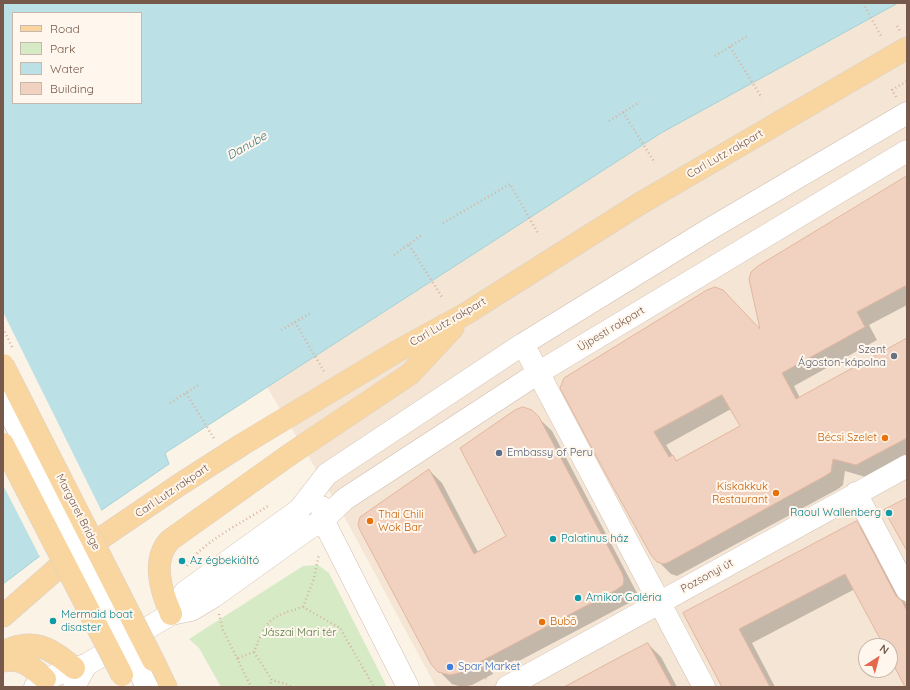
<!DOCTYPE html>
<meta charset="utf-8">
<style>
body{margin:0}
#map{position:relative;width:910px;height:690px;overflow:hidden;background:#fcf3e7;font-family:Quicksand,sans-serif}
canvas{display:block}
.frame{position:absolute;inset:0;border:4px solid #76594b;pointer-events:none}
.legend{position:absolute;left:12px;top:12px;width:130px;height:92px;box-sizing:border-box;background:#fff7ed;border:1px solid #c8b8ac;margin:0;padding:5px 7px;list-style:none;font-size:12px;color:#76594b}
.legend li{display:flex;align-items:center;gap:8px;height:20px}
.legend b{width:20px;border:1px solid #c8b8ac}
.north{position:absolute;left:858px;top:638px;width:40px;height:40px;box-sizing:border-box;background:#fff7ed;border:1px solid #c8b8ac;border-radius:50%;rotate:36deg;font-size:11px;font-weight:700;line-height:16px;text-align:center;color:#76594b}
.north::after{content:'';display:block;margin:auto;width:14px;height:18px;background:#e4694e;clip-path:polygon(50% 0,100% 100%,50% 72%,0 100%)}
</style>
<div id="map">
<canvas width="910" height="690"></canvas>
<div class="frame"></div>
<ul class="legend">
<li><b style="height:5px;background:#f9d5a0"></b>Road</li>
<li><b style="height:11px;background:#d5eac5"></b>Park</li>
<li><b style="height:11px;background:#bbe1e6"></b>Water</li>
<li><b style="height:11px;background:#f1d1bf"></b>Building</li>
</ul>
<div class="north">N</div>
</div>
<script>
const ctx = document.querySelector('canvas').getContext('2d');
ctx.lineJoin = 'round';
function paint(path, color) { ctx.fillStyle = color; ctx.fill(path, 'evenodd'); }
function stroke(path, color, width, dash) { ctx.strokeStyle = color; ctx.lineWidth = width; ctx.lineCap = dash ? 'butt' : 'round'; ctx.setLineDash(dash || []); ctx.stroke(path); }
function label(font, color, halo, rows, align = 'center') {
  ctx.font = font + ' Quicksand,sans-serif'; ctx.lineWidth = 4; ctx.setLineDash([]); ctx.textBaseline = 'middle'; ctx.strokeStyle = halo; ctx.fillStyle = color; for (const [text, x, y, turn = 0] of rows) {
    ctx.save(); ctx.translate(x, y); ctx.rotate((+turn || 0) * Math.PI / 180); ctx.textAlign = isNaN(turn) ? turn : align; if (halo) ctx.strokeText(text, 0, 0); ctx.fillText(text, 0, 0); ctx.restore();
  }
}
paint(new Path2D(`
 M898,3H907V687H436L344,516L267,387L661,133ZM866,646H890V670H866Z`), '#f4e5d5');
paint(new Path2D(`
 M318,565L329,573L387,687H221L199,648L189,639L303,566Z`), '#d5eac5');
const water = new Path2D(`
 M3,3H898L661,133L165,453L169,464L90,518L3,584ZM13,13H141V103H13Z`);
paint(water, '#bbe1e6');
stroke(water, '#a1d1d7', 1);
paint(new Path2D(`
 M3,312L102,512L40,557L3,485Z`), '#fcf3e7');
paint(new Path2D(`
 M907,179V305L869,325L877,340L794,386L800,398L907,339V458L869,478L845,471L843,485L838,489L677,576L671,574L658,561L604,469L761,331ZM731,409L741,426L677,461L673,456L666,445Z
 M531,411L552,431L637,593L635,598L629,603L517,662L515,660L492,672L493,674L472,685L462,687L452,684L439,671L429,470L442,483L478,552L508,537Z
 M856,522L870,536L907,606V687H904L906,686L890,656V646H885L855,589L752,643L775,687H723L684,613Z
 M648,644L661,657L677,687H566Z`), '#0003');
const building = new Path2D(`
 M907,176V285L857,312L865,327L782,373L796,399L907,338V438L856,465L833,459L831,472L825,476L669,562L664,564L657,562L651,555L603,469L560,388L564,378L707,290L715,287L723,290L760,329L749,279L751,272L758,266ZM722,395L740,426L676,461L673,455L669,457L654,432Z
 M523,407L532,410L539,417L622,573L624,579L623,585L616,590L459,673L450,675L438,672L431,664L360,530L358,525L360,517L429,469L474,554L506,536L460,448L515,410Z
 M907,498V551L884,510Z
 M857,521L896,596L902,601L907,611V687H905L890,658V646H884L845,574L739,629L770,687H722L683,613Z
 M648,643L672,687H564L618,658Z`);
paint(building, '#f1d1bf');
stroke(building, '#e4b79f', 1);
const minor = new Path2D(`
 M523,344L704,687
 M856,493L907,590
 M322,507L323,520L408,687
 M171,614L185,592L299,510L327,474L523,344L708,230L907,113
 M35,687C50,676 68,669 86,665L171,614L191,610L213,597L308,529L323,520L345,499L538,373L907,151
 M74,687L86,665
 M507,687L907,466`);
const major = new Path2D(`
 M171,614C161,591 151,560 170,540L292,453L410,374L453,328
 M3,616L60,566L179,485L243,444L396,352L467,313L641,203L907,48
 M3,652C33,637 51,648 74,668
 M153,660L166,687
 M3,661C22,657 32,667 45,679`);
stroke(minor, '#d0bdaf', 23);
stroke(major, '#d9d1cd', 23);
stroke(new Path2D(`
 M863,3L881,36
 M897,26L900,31
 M730,47L762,98
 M715,56L747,36
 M896,97L892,90L907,81
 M623,112L655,163
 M609,121L640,102
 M443,223L510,184L539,235
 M409,245L442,297
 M394,255L423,234
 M295,322L325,373
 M281,330L311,313
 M186,393L215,440
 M170,403L200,384
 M187,566C200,543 245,521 268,506
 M303,607L314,578L319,554
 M219,614L223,630L251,687
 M254,652L272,680L286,684L291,687
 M238,658L254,652C266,619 270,617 303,607L340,628L374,687
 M269,687L272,680
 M460,687L480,677L489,679`), '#d6b4a1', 2.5, [1, 3]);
stroke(minor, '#fff', 22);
stroke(major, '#f9d5a0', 22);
stroke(new Path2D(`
 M3,385L153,687
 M3,413L90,582L142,687`), '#b5a5c6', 1);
const minorBridge = new Path2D(`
 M3,400L95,580L147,687`);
const majorBridge = new Path2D(`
 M3,365L153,660
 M3,444L122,675`);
stroke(minorBridge, '#d0bdaf', 23, []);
stroke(majorBridge, '#d9d1cd', 23, []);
stroke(new Path2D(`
 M3,328L13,349`), '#d6b4a1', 2.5, [1, 3]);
stroke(minorBridge, '#fff', 22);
stroke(majorBridge, '#f9d5a0', 22);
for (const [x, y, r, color] of [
 [894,356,4,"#6b7280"],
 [885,438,4,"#e8710a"],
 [499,453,4,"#5c6f8a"],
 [776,493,4,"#e8710a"],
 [889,513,4,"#0f9aa8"],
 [370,521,4,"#e8710a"],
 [553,539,4,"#0f9aa8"],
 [182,561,4,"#0f9aa8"],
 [578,598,4,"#0f9aa8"],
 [53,621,4,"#0f9aa8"],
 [542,622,4,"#e8710a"],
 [450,667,4,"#3f7fe0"]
]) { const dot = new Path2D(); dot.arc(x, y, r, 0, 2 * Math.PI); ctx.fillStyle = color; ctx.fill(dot); stroke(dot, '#fff7ed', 1.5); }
label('11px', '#76594b', '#fff7ed', [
 ["Carl Lutz rakpart",725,154,-30],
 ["Carl Lutz rakpart",448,322,-30],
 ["Újpesti rakpart",611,329,-31],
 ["Carl Lutz rakpart",172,491,-34],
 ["Margaret Bridge",78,512,63],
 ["Pozsonyi út",707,576,-29]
]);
label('11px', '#5b616d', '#fff7ed', [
 ["Szent",886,350],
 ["Ágoston-kápolna",886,363]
], 'right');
label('11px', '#c56008', '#fff7ed', [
 ["Bécsi Szelet",877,438],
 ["Kiskakkuk",768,487],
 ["Restaurant",768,500],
 ["Thai Chili",378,515,"left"],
 ["Wok Bar",378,528,"left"],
 ["Bubō",550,622,"left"]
], 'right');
label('11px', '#4e5e75', '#fff7ed', [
 ["Embassy of Peru",507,453]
], 'left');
label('11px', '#0d838f', '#fff7ed', [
 ["Raoul Wallenberg",881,513,"right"],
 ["Palatinus ház",561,539],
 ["Az égbekiáltó",190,561],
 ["Amikor Galéria",586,598],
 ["Mermaid boat",61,615],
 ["disaster",61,628]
], 'left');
label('11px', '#567b43', '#fff7ed', [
 ["Jászai Mari tér",299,633]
]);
label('11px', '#366cbe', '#fff7ed', [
 ["Spar Market",458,667]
], 'left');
label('italic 12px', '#427a82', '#fff7ed', [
 ["Danube",247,146,-30]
]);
</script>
